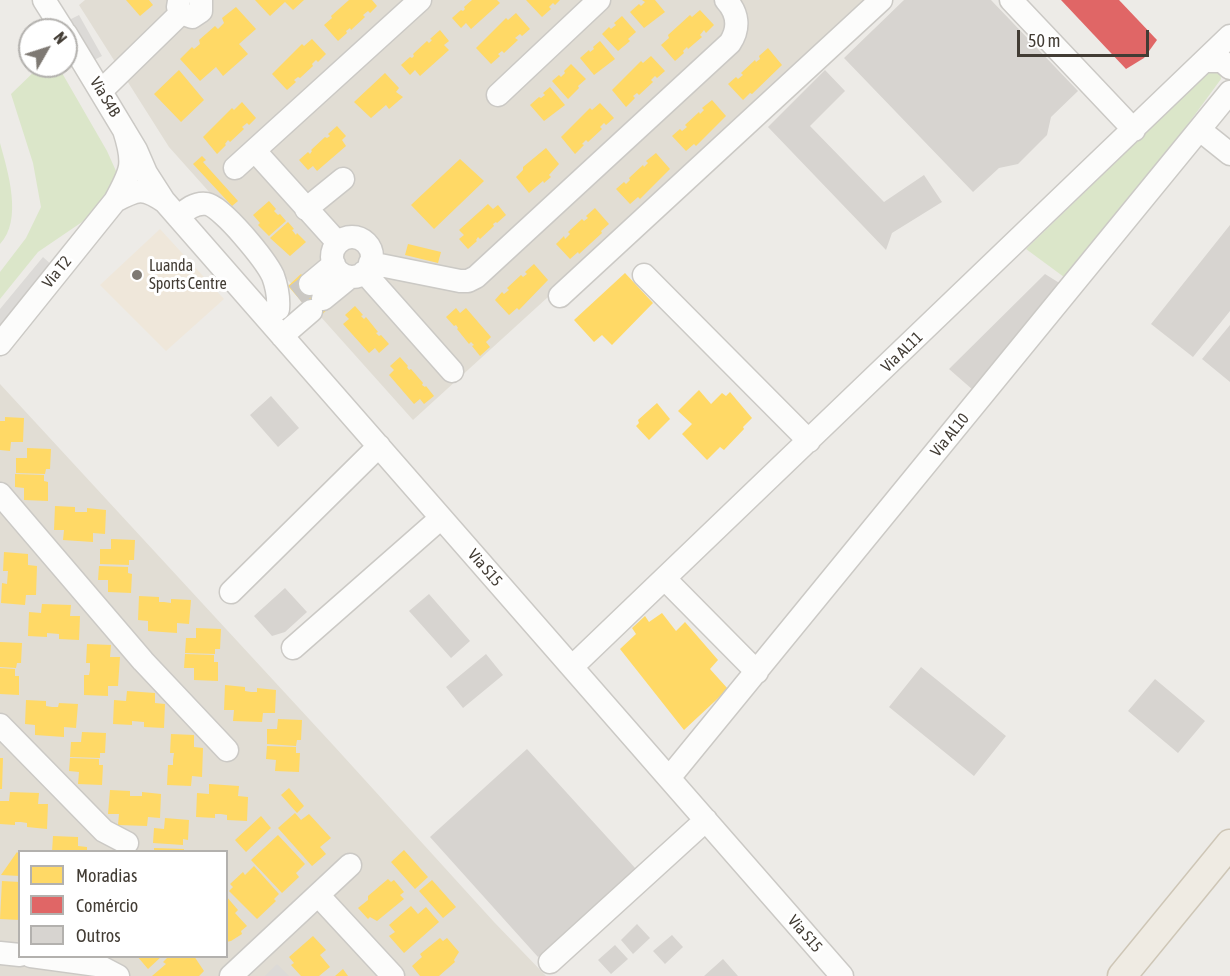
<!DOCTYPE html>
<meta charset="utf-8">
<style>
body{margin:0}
#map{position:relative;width:1230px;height:976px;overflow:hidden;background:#edebe7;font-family:"Asap Condensed",sans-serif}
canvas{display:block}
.legend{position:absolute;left:18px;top:850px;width:210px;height:108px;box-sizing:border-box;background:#fff;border:2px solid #b3b1ae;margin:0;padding:8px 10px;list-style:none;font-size:18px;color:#423c34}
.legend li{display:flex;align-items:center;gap:12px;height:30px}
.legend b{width:30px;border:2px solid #b3b1ae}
.north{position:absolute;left:18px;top:18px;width:60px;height:60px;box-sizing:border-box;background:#fff;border:2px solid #b3b1ae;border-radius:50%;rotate:51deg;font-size:16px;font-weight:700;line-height:24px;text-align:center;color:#423c34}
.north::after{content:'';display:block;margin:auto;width:21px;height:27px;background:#7e7973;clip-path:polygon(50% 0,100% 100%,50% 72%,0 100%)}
.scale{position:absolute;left:1017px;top:30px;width:132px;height:27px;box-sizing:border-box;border:3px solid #423c34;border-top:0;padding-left:8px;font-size:18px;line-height:21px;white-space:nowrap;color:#423c34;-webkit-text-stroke:4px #fff;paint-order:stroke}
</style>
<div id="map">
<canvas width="1230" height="976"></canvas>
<ul class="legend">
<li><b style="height:16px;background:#ffd966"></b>Moradias</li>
<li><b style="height:16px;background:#e06666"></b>Comércio</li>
<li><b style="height:16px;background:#d7d4d0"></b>Outros</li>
</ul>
<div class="north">N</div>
<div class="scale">50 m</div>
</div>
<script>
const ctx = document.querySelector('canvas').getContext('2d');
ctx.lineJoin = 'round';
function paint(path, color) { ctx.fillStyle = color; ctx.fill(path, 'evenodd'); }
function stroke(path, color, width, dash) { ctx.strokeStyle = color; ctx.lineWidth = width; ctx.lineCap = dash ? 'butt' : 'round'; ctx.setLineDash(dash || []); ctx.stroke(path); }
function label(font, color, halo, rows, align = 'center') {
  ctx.font = font + ' "Asap Condensed",sans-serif'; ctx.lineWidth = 6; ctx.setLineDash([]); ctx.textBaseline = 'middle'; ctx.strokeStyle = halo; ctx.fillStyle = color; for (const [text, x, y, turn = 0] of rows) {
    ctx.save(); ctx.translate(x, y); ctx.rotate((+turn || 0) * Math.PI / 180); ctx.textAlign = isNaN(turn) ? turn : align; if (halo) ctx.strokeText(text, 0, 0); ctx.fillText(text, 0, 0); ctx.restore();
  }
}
paint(new Path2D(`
 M85,0H874L413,420L169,147L79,5Z
 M0,384L334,746L494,922L546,976H0ZM20,852H226V956H20Z`), '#e1ddd4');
paint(new Path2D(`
 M160,229L224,299L166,351L100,285Z`), '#efe7da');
paint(new Path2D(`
 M40,66H58L107,151L116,171L114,183L85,220L38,252L0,299V272L26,238L41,207L33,163L11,94Z
 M1211,70H1220L1221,79L1169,150L1064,277L1026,249Z
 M0,143C8,172 23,220 0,244Z`), '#dbe6c9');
paint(new Path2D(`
 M79,15L102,56L92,61L69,20Z
 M43,257L54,267L0,332V309Z
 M277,964L289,976H265Z`), '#dcdad7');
paint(new Path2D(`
 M126,0H149L153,5L140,16Z
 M255,0H304L293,10L285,2L270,16Z
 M349,0H372L377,6L370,13L368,11L363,15L365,17L351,30L350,28L346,31L347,33L338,41L324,25L332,18L331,16Z
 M472,0H497L500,3L471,29L466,23L461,28L452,18L461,10L463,11L465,9L464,7Z
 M526,0H560L555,5L553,3L549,7L551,9L542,17Z
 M642,0H655L665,12L644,28L630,12L639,4L641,6L645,2Z
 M236,7L256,29L239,44L248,54L223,76L216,67L200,81L180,59L192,47L194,49L200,44L199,40L215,26L218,29L224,23L222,18Z
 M700,10L714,25L706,33L704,30L700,35L702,37L688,49L687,47L683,51L684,53L675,61L661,45L669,38L668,35L690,15L692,17Z
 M516,13L530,29L522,36L520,34L515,38L518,40L504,53L502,51L498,54L500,56L491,64L476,48L506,18L508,20Z
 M622,16L636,32L628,39L630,41L618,51L602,34L609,27L611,29L616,25L614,23Z
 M440,30L449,41L444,45L449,50L420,76L415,70L410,75L401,65L410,57L412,58L414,56L413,54L427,41L429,43L432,40L430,39Z
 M312,39L326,54L318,62L316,60L312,64L313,66L300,78L298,77L294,80L296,82L287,90L272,74L302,44L304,46Z
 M600,41L615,59L594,75L580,58L589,50L590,52L594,49L593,47Z
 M768,48L782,65L752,94L750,93L743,100L728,84L736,77L738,79L743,75L741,73L755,60L756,62L760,59L759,56Z
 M651,56L665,71L657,78L655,76L651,80L653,82L639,95L637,93L633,96L635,98L626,107L612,90L641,61L643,63Z
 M571,64L586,79L578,86L579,88L568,99L552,81L559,75L561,77L565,73L564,71Z
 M179,70L204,100L181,122L154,94Z
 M385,73L399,88L396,92L403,97L389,109L386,105L371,118L354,102Z
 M550,87L565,105L544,121L530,105L539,97L541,98L545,95L543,93Z
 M712,100L726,116L696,146L694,144L686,151L672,136L680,129L682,131L687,127L685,125L699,112L700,114L704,110L702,108Z
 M242,102L256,118L249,125L247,123L242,127L244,129L230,142L228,140L225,144L226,145L217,154L203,137L232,108L234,110Z
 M600,103L614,118L606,125L604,123L600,127L602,129L588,142L586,140L582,144L584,145L575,154L561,137L590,108L592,110Z
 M337,126L346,136L342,140L346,146L317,171L313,166L308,170L299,160L308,152L310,154L312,151L311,150L325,137L327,138L330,136L328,134Z
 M546,148L559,164L549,175L551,177L544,183L543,181L529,193L516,177L523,170V167Z
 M656,153L670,169L640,199L638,197L630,204L616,189L624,182L626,184L630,180L629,178L643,165L644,167L648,163L646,161Z
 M202,156L206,160L203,162L238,201L232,206L193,164Z
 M460,159L484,181L434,229L411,205Z
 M269,201L276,209L274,211L278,215L280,214L286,221L269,236L258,225L260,223L253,215Z
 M488,204L493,209L498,205L506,215L497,223L496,222L493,224L494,226L480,239L478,237L476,240L477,241L468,249L459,239L464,235L459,230Z
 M595,208L609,224L601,231L602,233L579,254L578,252L570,259L556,244L564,236L565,239L570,234L568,232L582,219L584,221L588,218L586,216Z
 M288,222L294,229L292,230L296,235L297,233L306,242L290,256L270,238Z
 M408,244L441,252L438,263L405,255Z
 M534,264L548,280L519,310L517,308L509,315L495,300L502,292L504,294L509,290L507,288L521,275L523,277L527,274L525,272Z
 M625,273L653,303L612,345L602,335L594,342L574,320Z
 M301,274L330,307L317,319L288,286Z
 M355,306L363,315L361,316L364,319L366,317L378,332L376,333L379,336L381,335L389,344L379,353L375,348L369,353L343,324L349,319L345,315Z
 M456,308L460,313L466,308L491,337L486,342L490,347L480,356L472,346L474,345L471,342L469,344L457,329L458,328L456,325L454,326L446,317Z
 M400,357L408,366L407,367L409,370L411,369L423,383L422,385L425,387L426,386L434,396L424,404L420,399L414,404L389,375L394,370L390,366Z
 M699,390L711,404L722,393L726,396L730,392L752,418L743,427L744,429L724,450L720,447L707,460L682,434L692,424L678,411Z
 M657,403L670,419L649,440L636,426L639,423L638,420Z
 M5,417L24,418L23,442H11L10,451L0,450V421H5Z
 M27,448L51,449L50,469H46L45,474L16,473V458H27Z
 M15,474L44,475V481L48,482V501L24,500V488L15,487Z
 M55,506L75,507V512H87V508L106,510L105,534L93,533V542L63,540L64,530H54Z
 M111,539L135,540L134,560H129V565L100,564V549H111Z
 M4,552L28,554V565L37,566L36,595H26L25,605L1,603L2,583L7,584L8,571H3Z
 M99,566L128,567V573L132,574L131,593L108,592V580H98Z
 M139,596L159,597V602H164L171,603V599L191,600L189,624L177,623V633L148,631V621L138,620Z
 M42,604L71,605L70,616H80L79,640L59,639V634L47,633V637L28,636L29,612L41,613Z
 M662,613L676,631L685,622L718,660L710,669L728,689L684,730L620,649L636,634L632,628L645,616L649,622Z
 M196,628L221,629L220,649H215V654L185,653L186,638H196Z
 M0,642L22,643L21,663H17L16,668L0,667Z
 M87,644L111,645L110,657H120L118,686H108V696L84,695V675H89L90,670V663H86Z
 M185,654L214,655V662H218V681L194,680V668H184Z
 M0,668L15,669V676H19V695L0,694Z
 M225,685L245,687V691L251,692H257V688L276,690L275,713H263L262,722L233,721L234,710H224Z
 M127,691L155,693V703L165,704L164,728L144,727V722L132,721V725L113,724L114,700L126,701Z
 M26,700L46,701V706L52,707H58L59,703L78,704L76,728L64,727V737L35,735V725L25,724Z
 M278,719L302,720L301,740H297L296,746L267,744V729H277Z
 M82,732L106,733L105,753H100V758L70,757L71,742H81Z
 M171,734L194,735V747L203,748L202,777L192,776L191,786L167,785L168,765H173V760L174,753H170Z
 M267,746L296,747V753H300L299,772L275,771L276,760L266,759Z
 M0,758H3L2,789H0Z
 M70,758L99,759V765H103L102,785L78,784L79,772L69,771Z
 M209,784L239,786L238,796L248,797L247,821L227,820V815L221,814H215V818L196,817L197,793L209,794Z
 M289,788L304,806L297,813L281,795Z
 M110,790L130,791V796H142V792L161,794L160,818L148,817L147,826L118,825L119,814H108Z
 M10,792L39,793L38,804H48L47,829L27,827V823L21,822H15V825L0,824V801H9Z
 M295,813L301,820L309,814L331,838L320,847L326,854L312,866L278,828Z
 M261,816L271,828L246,852L235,840Z
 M165,818L189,820L188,840L183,839V845L153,843L154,828L164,829Z
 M278,835L305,864L296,873L299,877L282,893L251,860Z
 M53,836L78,837V846L87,847V852H52Z
 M154,848L184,849V852H154Z
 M404,850L428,877L415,889L391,862Z
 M17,852L20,855V876L1,875Z
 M254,866L279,894L274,899L276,901L257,919L229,891L233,887L230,884L243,872L245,875Z
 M388,879L391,882L394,880L404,892L400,895L404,899L377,921L370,917L368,919L358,908L368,900V896Z
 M432,880L456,907L443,918L419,891Z
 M2,881L20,882V920L0,919Z
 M226,896L238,910L235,913L247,926L241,931L242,934L231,941L226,942Z
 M411,906L418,914L426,907L439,922L404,953L389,936L395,932L389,925Z
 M313,936L326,950L320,955L330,967L319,976H301L291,965L294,963L289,957Z
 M440,938L443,941L447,938L459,952L454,960L455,962L439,976H420L412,966L422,957L420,954Z
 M137,956H162L148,969Z
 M169,956H194L204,971L199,976H152L166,964L163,962Z
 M343,969L348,976H335Z`), '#ffd966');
paint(new Path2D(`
 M1061,0H1119L1157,40L1144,58L1126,69Z`), '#e06666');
paint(new Path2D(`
 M904,0H991L1078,91L1051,117L1047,135L1018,164L999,168L973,192L844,58Z
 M825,70L845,91L810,126L884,202L924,175L942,202L892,233L886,250L768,127Z
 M1230,225V311L1193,357L1151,324Z
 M1045,274L1061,284L973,390L949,369Z
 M1230,325V382L1202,359Z
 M271,396L299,428L278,447L250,415Z
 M285,588L307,612L285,632L272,636L254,616Z
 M429,594L470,641L451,658L409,611Z
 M486,654L503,675L463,708L446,687Z
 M921,667L1006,736L974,776L889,707Z
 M1155,679L1205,721L1178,753L1128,711Z
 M527,749L636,869L538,957L430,837Z
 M637,924L650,938L633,954L621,940Z
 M672,935L683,947L665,964L653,951Z
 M615,945L628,959L611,974L598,960Z
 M723,959L738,976H704Z`), '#d7d4d0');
stroke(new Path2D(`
 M296,295L310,284`), '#cbc8c3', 22, [22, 11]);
const minor = new Path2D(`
 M44,0L63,30
 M1011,0L1134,130
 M179,1L178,7L181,13L192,17L201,11V0
 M66,34L136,150L146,173L164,201
 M1204,61H1222L1230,68
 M101,91L181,13
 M498,95L599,0
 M1200,130L1230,154
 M255,151L338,243
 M235,168L420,0
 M115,201C138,189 143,187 165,202L842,976
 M306,209L343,179
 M178,217C186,210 195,202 207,204C223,207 266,261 273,276C277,287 279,297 278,309
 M332 257a20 20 0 1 1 40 0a20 20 0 1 1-40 0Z
 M370,263L460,281H468L476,277L730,43C740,28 738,13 726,0
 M364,272L452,371
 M644,275L809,441
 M310,284L334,264
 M560,296L881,0
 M323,299L350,277
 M282,336L311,311
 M0,344L115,201C132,170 135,164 124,130
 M0,494L143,661L227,750
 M665,579L757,672
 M231,592L379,446
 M293,648L441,518
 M572,667L1230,36
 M0,725L104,831L127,843
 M669,778L1230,92
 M318,895L393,976
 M0,953L20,955
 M31,956L97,965L118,976
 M550,962L706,820
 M231,976L350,865`);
const major = new Path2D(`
 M1122,976L1230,844`);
stroke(minor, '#cbc9c5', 25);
stroke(major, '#cec6b6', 31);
stroke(minor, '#fcfcfb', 22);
stroke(major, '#efebe3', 28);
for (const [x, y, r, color] of [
 [137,275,6,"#7e7973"]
]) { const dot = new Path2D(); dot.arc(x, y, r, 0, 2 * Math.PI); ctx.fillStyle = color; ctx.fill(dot); stroke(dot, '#fff', 2); }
label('16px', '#423c34', '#fff', [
 ["Via S4B",105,97,59],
 ["Via T2",57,272,-51],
 ["Via AL11",902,352,-44],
 ["Via AL10",950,435,-51],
 ["Via S15",485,568,49],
 ["Via S15",805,934,49]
]);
label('16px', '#423c34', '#fff', [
 ["Luanda",149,266],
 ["Sports Centre",149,284]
], 'left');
</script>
